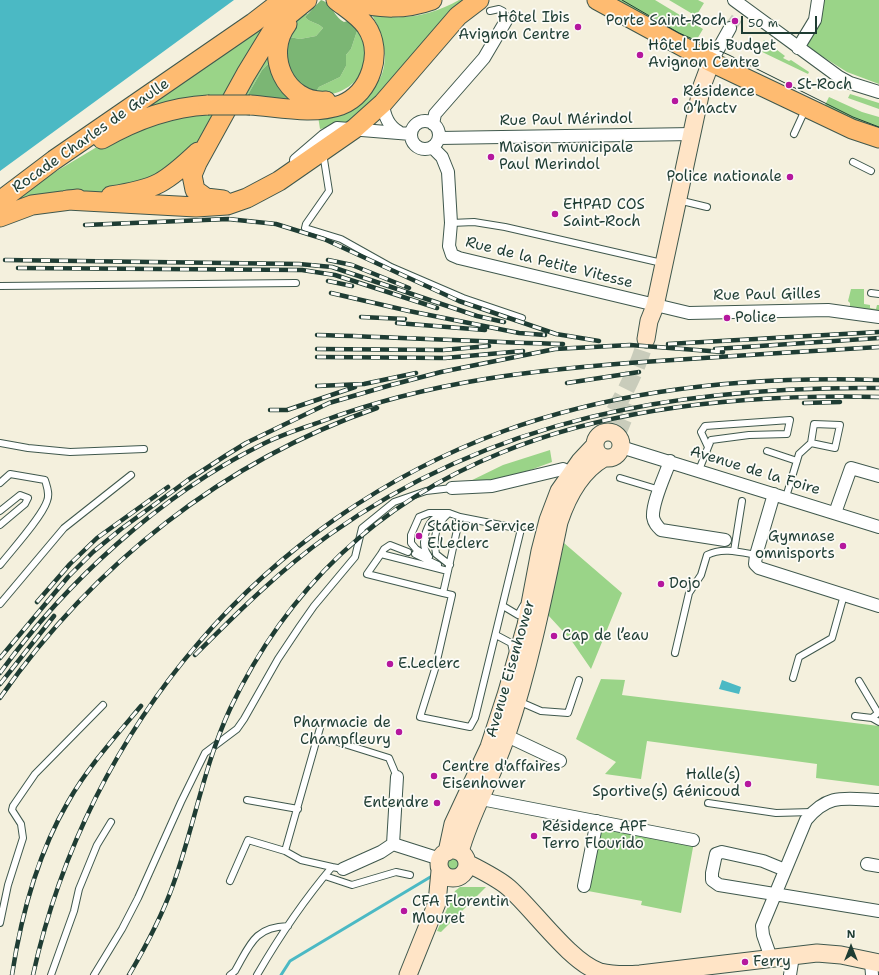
<!DOCTYPE html>
<meta charset="utf-8">
<style>
body{margin:0}
#map{position:relative;width:879px;height:975px;overflow:hidden;background:#f4f0dd;font-family:"Shantell Sans",sans-serif}
canvas{display:block}
.north{position:absolute;left:831px;top:927px;width:40px;height:40px;-webkit-text-stroke:3px #fdfcf7;paint-order:stroke;rotate:0deg;font-size:11px;font-weight:700;line-height:16px;text-align:center;color:#1f3d34}
.north::after{content:'';display:block;margin:auto;width:14px;height:18px;background:#1f3d34;clip-path:polygon(50% 0,100% 100%,50% 72%,0 100%)}
.scale{position:absolute;left:741px;top:16px;width:76px;height:18px;box-sizing:border-box;border:2px solid #1f3d34;border-top:0;padding-left:5px;font-size:12px;line-height:14px;white-space:nowrap;color:#1f3d34;-webkit-text-stroke:3px #fdfcf7;paint-order:stroke}
</style>
<div id="map">
<canvas width="879" height="975"></canvas>
<div class="north">N</div>
<div class="scale">50 m</div>
</div>
<script>
const ctx = document.querySelector('canvas').getContext('2d');
ctx.lineJoin = 'round';
function paint(path, color) { ctx.fillStyle = color; ctx.fill(path, 'evenodd'); }
function stroke(path, color, width, dash) { ctx.strokeStyle = color; ctx.lineWidth = width; ctx.lineCap = dash ? 'butt' : 'round'; ctx.setLineDash(dash || []); ctx.stroke(path); }
function label(font, color, halo, rows, align = 'center') {
  ctx.font = font + ' "Shantell Sans",sans-serif'; ctx.lineWidth = 3.5; ctx.setLineDash([]); ctx.textBaseline = 'middle'; ctx.strokeStyle = halo; ctx.fillStyle = color; for (const [text, x, y, turn = 0] of rows) {
    ctx.save(); ctx.translate(x, y); ctx.rotate((+turn || 0) * Math.PI / 180); ctx.textAlign = isNaN(turn) ? turn : align; if (halo) ctx.strokeText(text, 0, 0); ctx.fillText(text, 0, 0); ctx.restore();
  }
}
paint(new Path2D(`
 M459,0H471L391,86L349,123L320,129L318,116C329,111 367,95 373,88C393,68 384,36 372,15L375,14C403,22 434,14 459,0Z
 M607,0H655L703,29L693,46Z
 M669,0H698L704,3L696,16Z
 M823,0H879V84L847,72L804,45Z
 M302,13L308,14L305,17C310,23 317,22 323,28L316,36L300,39L284,36Z
 M275,14L225,99L123,118Z
 M358,28C378,66 355,97 313,96L319,87L340,77L346,66V55L351,49Z
 M270,37L269,63L262,70L246,98L238,99Z
 M764,40L785,56L783,58L789,61L791,60L809,72L808,74L758,50Z
 M850,94L879,103V109L848,98Z
 M829,97L862,112L879,117V132L823,109Z
 M214,112L204,133L188,156L180,164L121,191L48,196L16,202V198L55,172L117,135L150,121Z
 M851,289H864V304L870,305V308L876,309L877,305H879V312L850,307V303L848,301Z
 M550,450L552,462L506,479L462,485L503,465Z
 M564,543L622,593L591,669L571,640L548,615Z
 M601,679L625,680L622,695L879,726V786L816,778L817,764L647,741L641,779L605,774L616,762L576,739Z
 M601,826L694,842L681,913L641,905L642,901L588,891Z
 M447 864a6 6 0 1 1 12 0a6 6 0 1 1-12 0Z
 M460,887H486L441,932L437,931L455,891Z`), '#9ad488');
paint(new Path2D(`
 M321,0C333,4 333,16 344,22L352,20L358,28L351,49L346,55V66L340,77L319,87L313,96L287,73L284,36L300,39L316,36L323,28C317,22 310,23 305,17Z
 M269,63L294,104L246,98L262,70Z`), '#7bb674');
paint(new Path2D(`
 M0,0H234L0,171Z
 M722,680L741,687L739,694L719,689Z`), '#4bb9c4');
stroke(new Path2D(`
 M281,975L290,961L432,876`), '#4bb9c4', 3);
stroke(new Path2D(`
 M730,28L739,15`), '#c9ccbb', 12, [12, 6]);
stroke(new Path2D(`
 M602,433C619,403 637,373 646,339
 M617,435L630,404`), '#c9ccbb', 17, [17, 8]);
const lane = new Path2D(`
 M490,11L499,9L503,11L507,19
 M794,134L805,110
 M323,153L329,191L306,224L305,228L341,239L391,267L463,298L522,318
 M853,162L871,171
 M678,200L707,207
 M451,223L474,222L505,227L662,263
 M0,286L296,283
 M871,293L879,294
 M0,443L28,448L70,452L144,449
 M767,451L797,461
 M699,470L711,440L749,435L787,434L790,420L705,426L701,432L708,447
 M620,478L660,490
 M0,483L10,474L45,480C47,487 50,494 47,501C42,517 11,551 0,565
 M786,497L799,454L811,443L814,424L840,425L835,448L811,443
 M0,511L20,495L28,498L25,504L0,525
 M734,551L742,501
 M381,554L384,549L390,545L408,552
 M415,554L438,565
 M428,555C419,543 427,519 441,515
 M429,557L416,549L411,543V535L419,517L429,513H449
 M450,565L436,554C433,537 435,525 449,513L460,517
 M443,593C449,568 454,542 460,517L521,529L475,718L470,727L420,717L435,669L452,595L443,593L367,574L381,554L448,571
 M0,604L64,528L131,475
 M503,606L518,615L523,606
 M496,635L511,643L513,652
 M675,653L689,593L701,575L707,555C722,547 740,552 756,555
 M793,678L799,657L832,638L844,595
 M859,681L878,713L872,718L879,722
 M518,701L541,711L568,713L579,680
 M855,716L872,718
 M338,742L389,758L397,777
 M247,800L298,809
 M708,803L776,813L812,812
 M285,851L320,728
 M325,876L352,885L396,872L410,875
 M230,881L248,840L285,851L301,860L332,867
 M0,923L8,885L23,838L21,824L12,810L13,806L35,774L103,705
 M51,975L74,911L79,889L97,845L111,822
 M94,975L122,929L138,898L181,802L205,753L237,729L244,719L278,659L300,626L314,606L355,557L362,528L394,502L426,491L452,488
 M230,975L235,971C250,945 254,927 288,926
 M257,975C279,937 304,900 332,867L343,869`);
const street = new Path2D(`
 M734,0L839,77L850,83L879,92
 M798,48L815,20L818,0
 M711,62L730,28
 M383,103C384,116 388,126 399,132
 M411 135a14 14 0 1 1 28 0a14 14 0 1 1-28 0Z
 M433,124L435,114L484,58L507,19
 M439,138L693,134
 M432,147L442,157L448,172L451,223L449,246L452,255L459,258L689,313L828,310L879,317
 M296,160L324,136L337,128L411,134
 M621,447L879,527
 M670,461C665,476 652,502 653,517C654,523 657,526 661,530L725,540
 M452,488L492,486L563,469L571,473
 M774,494L756,555L755,564L759,568L879,606
 M835,513L851,468L879,476
 M507,736L560,761
 M397,777L393,844L440,859
 M481,799L693,840
 M867,864L879,866
 M343,869L381,852L393,844
 M785,870L763,861L722,852L716,854L712,873V880L719,885L879,911
 M584,886L597,821
 M771,958L763,935L762,926L806,820C829,792 846,799 879,800
 M871,962L872,975
 M790,975L793,956`);
const secondary = new Path2D(`
 M646,339L649,321L655,306L702,86L711,62
 M595 445a13 13 0 1 1 26 0a13 13 0 1 1-26 0Z
 M439 864a14 14 0 1 1 28 0a14 14 0 1 1-28 0Z
 M447,852L453,824L489,747L506,695L526,625L540,551L548,520L559,491L580,461L595,445
 M460,852C471,811 494,775 507,734C530,665 544,594 559,522C567,498 581,471 604,458
 M467,863C479,869 499,879 509,888C534,910 570,962 600,972C613,975 627,975 640,974L817,953L841,955L879,963
 M408,975L437,903L440,871`);
const primary = new Path2D(`
 M352,0C378,10 407,9 432,0
 M597,0L711,62L852,129L879,138
 M287,24C264,54 285,104 326,101
 M250,105C279,107 313,115 341,105C371,93 384,52 366,26C358,15 346,8 336,0
 M102,139C135,120 170,107 208,105
 M111,196C157,189 165,183 198,152
 M67,200L196,207L227,205L247,198L279,181L354,129L383,103L458,16L479,0
 M223,200L206,198L195,190L192,175L197,163L246,74L271,33L280,22L307,0
 M0,201L54,160L253,23L283,0
 M0,217L32,205L78,199`);
stroke(lane, '#3f584d', 8);
stroke(street, '#3f584d', 14);
stroke(secondary, '#3f584d', 19);
stroke(primary, '#3f584d', 21);
stroke(lane, '#fff', 6);
stroke(street, '#fff', 12);
stroke(secondary, '#ffe4c6', 17);
stroke(primary, '#febb71', 19);
stroke(new Path2D(`
 M622,0L679,33L729,55L853,117L879,127`), '#1f3d34', 1);
const rail = new Path2D(`
 M85,225L228,219L276,224L324,239L459,301L556,334L599,341
 M5,260L299,264L332,267L477,316L504,322
 M328,260L352,265L409,288
 M18,268L302,270L335,275L437,308
 M328,281L352,286
 M331,293L409,311L519,333L545,335
 M361,317L405,319
 M397,323L485,330
 M317,335C399,337 481,342 563,344
 M668,344L879,332
 M317,349L443,350L489,346
 M715,349L879,338
 M317,357L445,358L523,351
 M567,383L639,372
 M317,386L364,384L416,373
 M804,403L840,402
 M270,410H287L355,387
 M37,602L70,564L97,538L168,487
 M195,655C237,613 280,570 329,535C493,418 681,386 879,388
 M0,658L68,577L93,552L121,529L188,480L225,456L246,443L329,403L391,385L441,372L555,349L630,345L723,352
 M0,673C65,583 160,495 261,445C280,435 300,429 320,422C432,380 540,369 658,361C732,356 805,351 879,347
 M0,684L54,616
 M0,698C93,565 223,461 377,408
 M12,975C21,916 37,855 68,802C88,767 115,737 141,706
 M33,975C88,726 263,519 504,431C623,388 753,376 879,380
 M129,975C146,946 162,916 173,885C194,827 204,765 230,709C354,447 614,391 879,397`);
stroke(rail, '#1f3d34', 4.5);
stroke(rail, '#fdfcf7', 3, [9]);
const primaryBridge = new Path2D(`
 M208,105H250`);
stroke(primaryBridge, '#3f584d', 21, []);
stroke(primaryBridge, '#febb71', 19);
for (const [x, y, r, color] of [
 [735,21,4,"#b5179e"],
 [578,27,4,"#b5179e"],
 [640,55,4,"#b5179e"],
 [789,85,4,"#b5179e"],
 [675,101,4,"#b5179e"],
 [491,157,4,"#b5179e"],
 [790,177,4,"#b5179e"],
 [555,214,4,"#b5179e"],
 [727,318,4,"#b5179e"],
 [419,536,4,"#b5179e"],
 [843,546,4,"#b5179e"],
 [661,584,4,"#b5179e"],
 [554,636,4,"#b5179e"],
 [390,664,4,"#b5179e"],
 [399,732,4,"#b5179e"],
 [434,776,4,"#b5179e"],
 [748,784,4,"#b5179e"],
 [437,803,4,"#b5179e"],
 [534,836,4,"#b5179e"],
 [404,911,4,"#b5179e"],
 [745,962,4,"#b5179e"]
]) { const dot = new Path2D(); dot.arc(x, y, r, 0, 2 * Math.PI); ctx.fillStyle = color; ctx.fill(dot); stroke(dot, '#fdfcf7', 1.5); }
label('15px', '#1f3d34', '#fdfcf7', [
 ["Hôtel Ibis",570,18,"right"],
 ["Avignon Centre",570,35,"right"],
 ["Porte Saint-Roch",727,21,"right"],
 ["Hôtel Ibis Budget",648,46],
 ["Avignon Centre",648,63],
 ["St-Roch",797,85],
 ["Résidence",683,92],
 ["O’hactv",683,109],
 ["Maison municipale",499,148],
 ["Paul Merindol",499,165],
 ["Police nationale",782,177,"right"],
 ["EHPAD COS",563,205],
 ["Saint-Roch",563,222],
 ["Police",735,318],
 ["Station Service",427,527],
 ["E.Leclerc",427,544],
 ["Gymnase",835,537,"right"],
 ["omnisports",835,554,"right"],
 ["Dojo",669,584],
 ["Cap de l’eau",562,636],
 ["E.Leclerc",398,664],
 ["Pharmacie de",391,723,"right"],
 ["Champfleury",391,740,"right"],
 ["Centre d'affaires",442,767],
 ["Eisenhower",442,784],
 ["Halle(s)",740,775,"right"],
 ["Sportive(s) Génicoud",740,792,"right"],
 ["Entendre",429,803,"right"],
 ["Résidence APF",542,827],
 ["Terro Flourido",542,844],
 ["CFA Florentin",412,902],
 ["Mouret",412,919],
 ["Ferry",753,962]
], 'left');
label('15px', '#1f3d34', '#fdfcf7', [
 ["Rue Paul Mérindol",566,120,-1],
 ["Rocade Charles de Gaulle",91,136,-35],
 ["Rue de la Petite Vitesse",549,263,14],
 ["Rue Paul Gilles",767,295,-1],
 ["Avenue de la Foire",755,471,17],
 ["Avenue Eisenhower",511,669,-74]
]);
</script>
